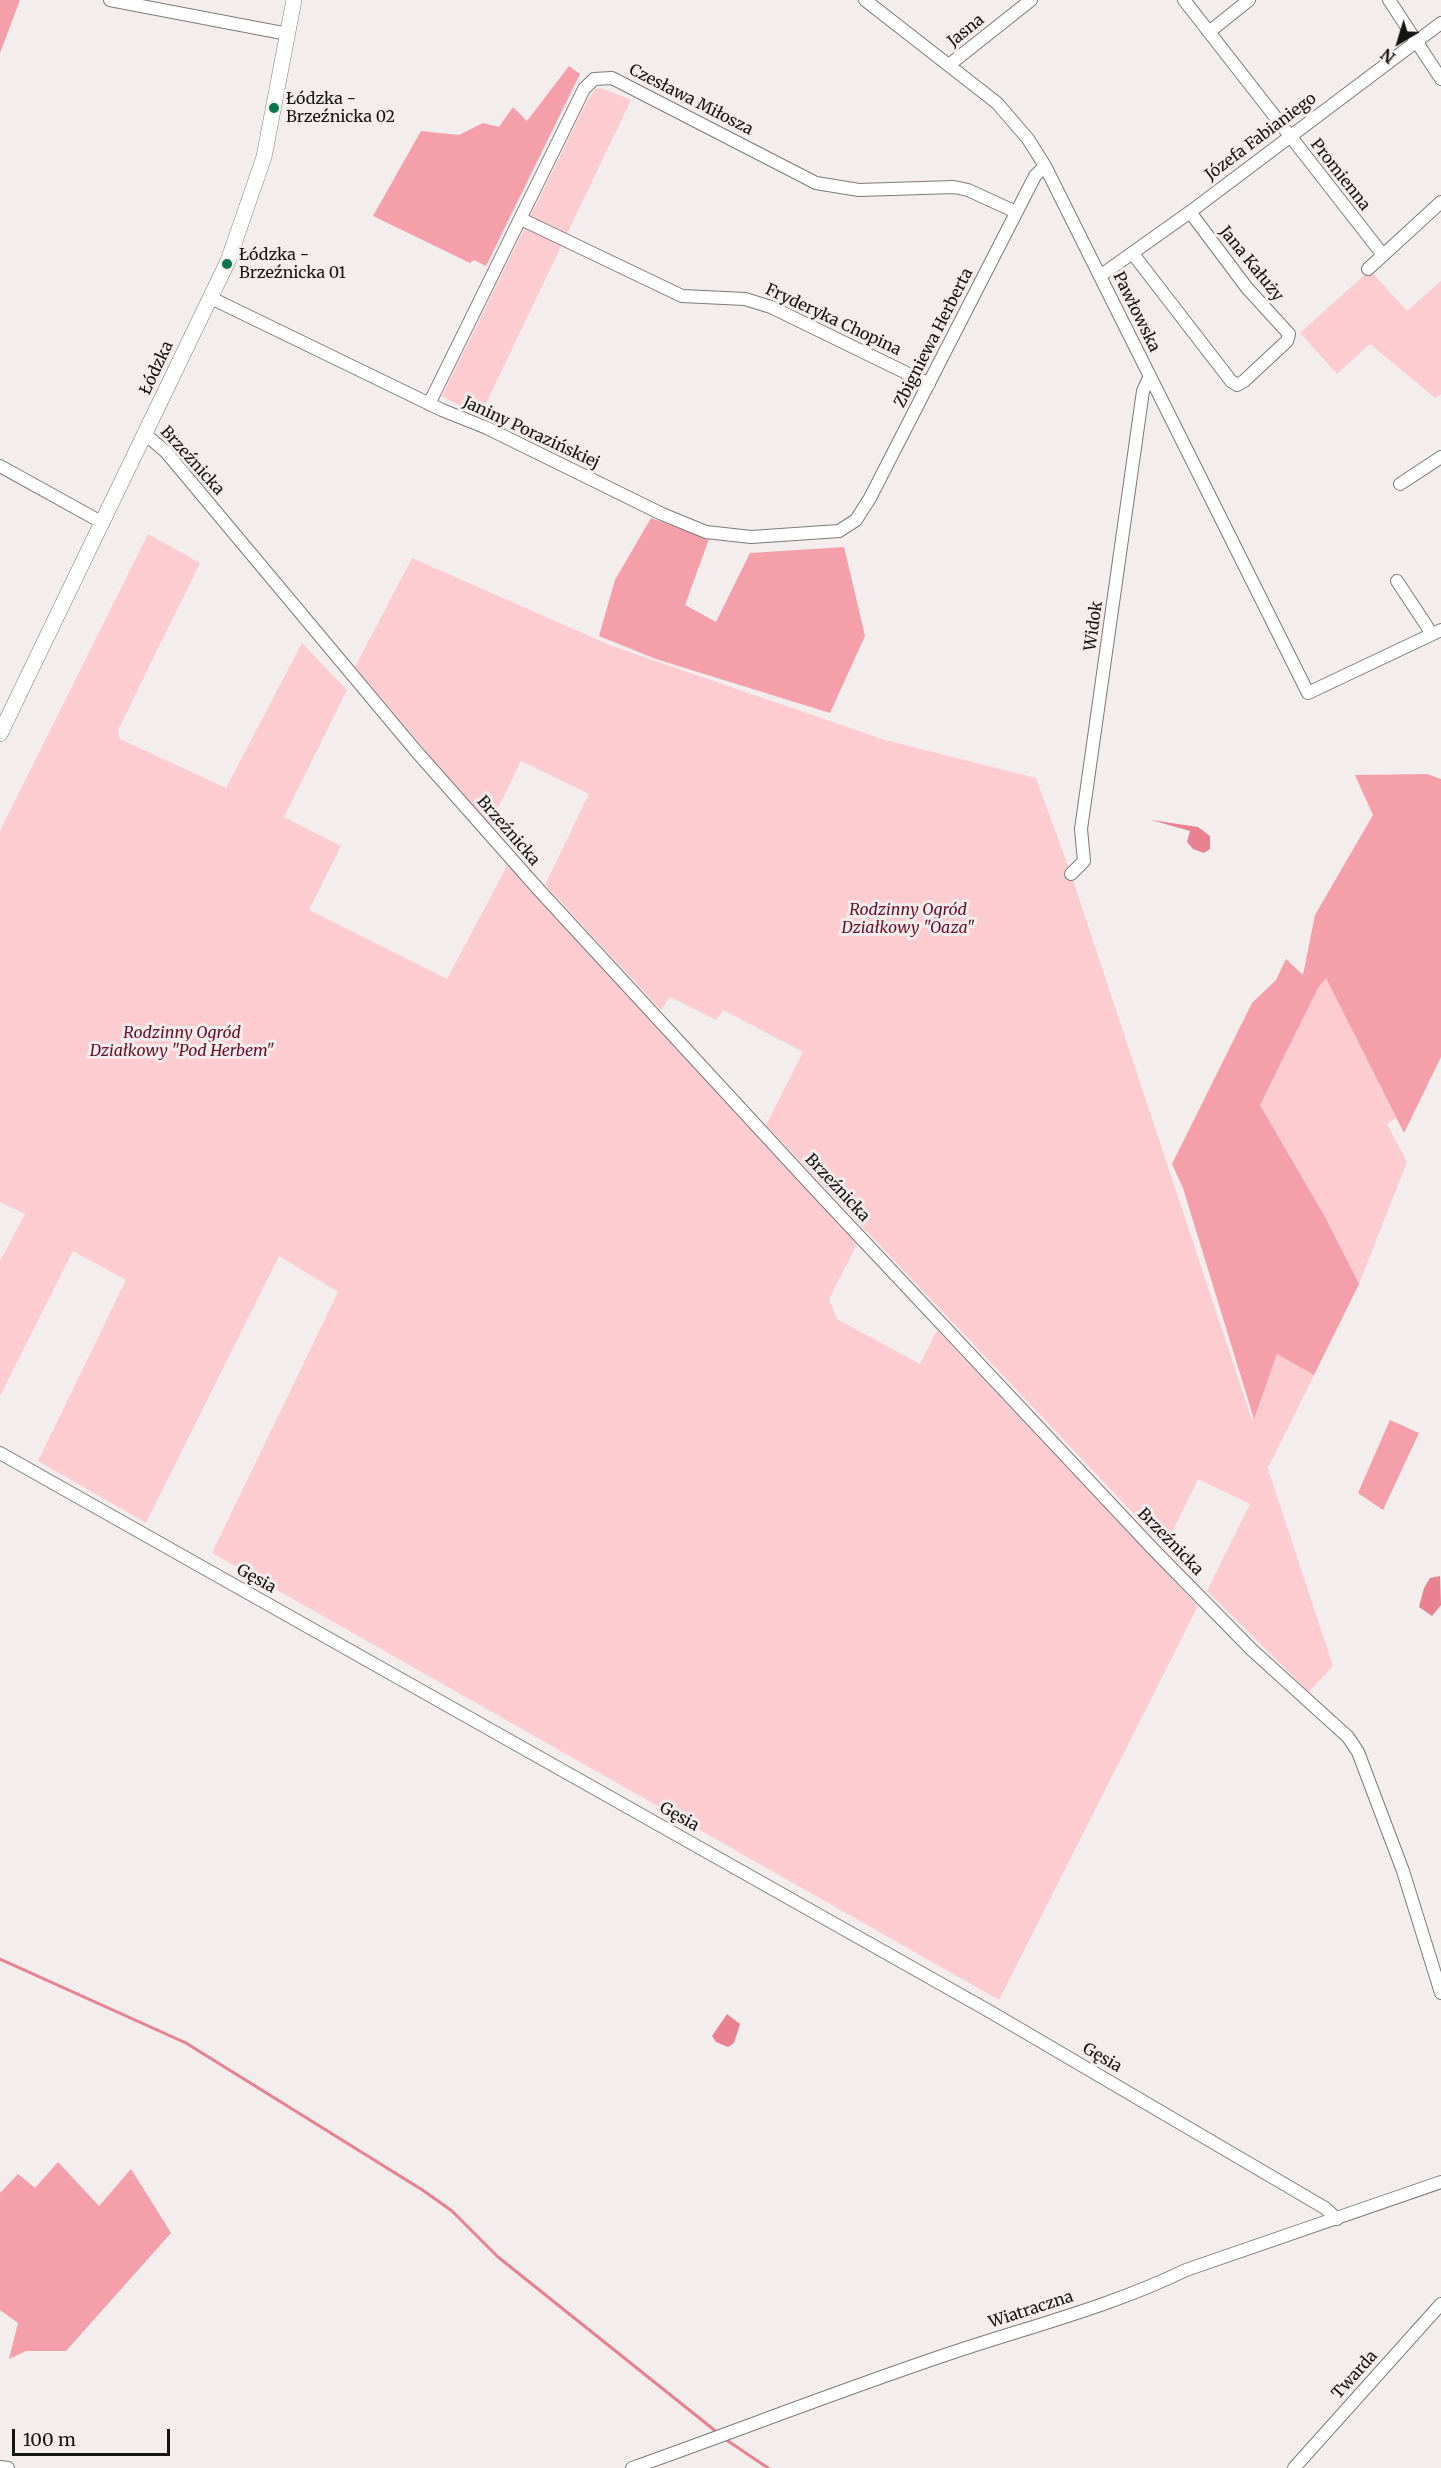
<!DOCTYPE html>
<meta charset="utf-8">
<style>
body{margin:0}
#map{position:relative;width:1441px;height:2468px;overflow:hidden;background:#f3eded;font-family:Merriweather,serif}
canvas{display:block}
.north{position:absolute;left:1369px;top:12px;width:60px;height:60px;-webkit-text-stroke:4px #f3eded;paint-order:stroke;rotate:218deg;font-size:16px;font-weight:700;line-height:24px;text-align:center;color:#151313}
.north::after{content:'';display:block;margin:auto;width:21px;height:27px;background:#151313;clip-path:polygon(50% 0,100% 100%,50% 72%,0 100%)}
.scale{position:absolute;left:12px;top:2429px;width:158px;height:27px;box-sizing:border-box;border:3px solid #151313;border-top:0;padding-left:8px;font-size:18px;line-height:21px;white-space:nowrap;color:#151313;-webkit-text-stroke:4px #f3eded;paint-order:stroke}
</style>
<div id="map">
<canvas width="1441" height="2468"></canvas>
<div class="north">N</div>
<div class="scale">100 m</div>
</div>
<script>
const ctx = document.querySelector('canvas').getContext('2d');
ctx.lineJoin = 'round';
function paint(path, color) { ctx.fillStyle = color; ctx.fill(path, 'evenodd'); }
function stroke(path, color, width, dash) { ctx.strokeStyle = color; ctx.lineWidth = width; ctx.lineCap = dash ? 'butt' : 'round'; ctx.setLineDash(dash || []); ctx.stroke(path); }
function label(font, color, halo, rows, align = 'center') {
  ctx.font = font + ' Merriweather,serif'; ctx.lineWidth = 6; ctx.setLineDash([]); ctx.textBaseline = 'middle'; ctx.strokeStyle = halo; ctx.fillStyle = color; for (const [text, x, y, turn = 0] of rows) {
    ctx.save(); ctx.translate(x, y); ctx.rotate((+turn || 0) * Math.PI / 180); ctx.textAlign = isNaN(turn) ? turn : align; if (halo) ctx.strokeText(text, 0, 0); ctx.fillText(text, 0, 0); ctx.restore();
  }
}
paint(new Path2D(`
 M601,88L631,100L480,416L442,396L587,101L595,89Z
 M1370,270L1407,311L1441,281V394L1435,398L1370,344L1337,374L1300,333Z
 M148,534L200,563L118,730L120,739L226,788L302,643L347,690L284,817L341,846L309,910L447,979L508,864L857,1244L829,1299L837,1319L920,1364L937,1330L1198,1606L999,2000L212,1553L338,1292L279,1256L146,1523L38,1461L126,1280L73,1251L0,1396V1261L25,1214L0,1202V831Z
 M412,558L612,646L885,740L1036,778L1071,874L1252,1420L1277,1354L1314,1375L1269,1466H1267L1333,1666L1309,1692L1207,1591L1250,1504L1198,1479L1165,1547L766,1125L803,1052L723,1010L716,1020L670,997L661,1010L545,885L589,794L521,761L489,826L355,667Z
 M1326,977L1396,1118L1387,1124L1407,1162L1359,1284L1325,1217L1260,1105L1318,988Z`), '#fdccd1');
paint(new Path2D(`
 M0,0H20L0,53Z
 M569,66L580,74L486,266L474,260L470,263L373,216L421,131L459,135L483,123L499,127L513,107L527,121Z
 M651,518L709,539L685,605L716,622L750,553L844,547L865,636L830,713L656,659L599,636L615,580Z
 M1427,774L1441,779V1057L1404,1133L1326,978L1318,988L1260,1105L1325,1217L1359,1284L1314,1375L1277,1354L1254,1419L1183,1188L1172,1164L1252,1003L1276,980L1286,959L1303,975L1315,915L1373,815L1355,775Z
 M1390,1420L1419,1433L1383,1510L1358,1493Z
 M58,2162L99,2206L131,2169L171,2233L66,2351H26L9,2359L18,2323L0,2310V2193L18,2174L35,2188Z`), '#f49faa');
paint(new Path2D(`
 M1151,820L1198,827L1210,836V849L1204,853L1193,849L1187,842L1190,831Z
 M1440,1576L1441,1605L1432,1616L1419,1607L1424,1588L1430,1578Z
 M727,2014L740,2024L734,2043L728,2047L716,2042L712,2036Z`), '#e88190');
stroke(new Path2D(`
 M0,1959L186,2043L424,2191L452,2211L498,2257L718,2433
 M725,2439L768,2468`), '#e88190', 3);
const minor = new Path2D(`
 M110,0L288,34
 M865,0L997,103L1028,139L1045,166L1308,693L1441,630
 M1184,0L1383,255
 M1389,0L1441,79
 M1209,32L1249,0
 M949,65L1031,0
 M521,219L682,296L745,299L771,307L929,384
 M1133,254L1231,381L1237,385L1244,381L1287,341L1289,334L1247,288L1190,212
 M1368,269L1441,202
 M1100,276L1190,212L1441,23
 M211,298L442,410L487,428L662,514L706,532L751,537L839,531L856,520L870,498L1035,176L1045,166
 M429,404L584,89L594,79L612,78L816,183L859,190L954,187L968,190L1016,212
 M145,434L166,452L416,751L539,890L813,1187L1153,1549L1252,1650L1348,1737L1358,1752L1403,1871L1441,1993
 M0,466L103,523
 M1400,484L1441,457
 M1397,581L1432,634
 M1071,874L1084,861L1081,829L1143,391L1149,378
 M0,1453L989,2011L1325,2208L1337,2219
 M0,2467L8,2468
 M632,2468C739,2430 846,2388 954,2352C1032,2326 1112,2306 1186,2270L1441,2182
 M1294,2468L1441,2304`);
const major = new Path2D(`
 M0,734L228,261L264,157L294,0`);
stroke(minor, '#7f797a', 14);
stroke(major, '#7f797a', 16);
stroke(minor, '#fff', 12);
stroke(major, '#fff', 15);
for (const [x, y, r, color] of [
 [274,108,6,"#0a754f"],
 [227,264,6,"#0a754f"]
]) { const dot = new Path2D(); dot.arc(x, y, r, 0, 2 * Math.PI); ctx.fillStyle = color; ctx.fill(dot); stroke(dot, '#f3eded', 2); }
label('16px', '#151313', '#f3eded', [
 ["Jasna",966,31,-39],
 ["Czesława Miłosza",691,100,27],
 ["Józefa Fabianiego",1261,137,-37],
 ["Promienna",1340,175,52],
 ["Jana Kałuży",1251,264,51],
 ["Pawłowska",1136,312,64],
 ["Fryderyka Chopina",833,320,25],
 ["Zbigniewa Herberta",934,338,-63],
 ["Łódzka",157,368,-65],
 ["Janiny Porazińskiej",531,433,25],
 ["Brzeźnicka",192,461,48],
 ["Widok",1094,626,-82],
 ["Brzeźnicka",508,831,49],
 ["Brzeźnicka",837,1188,47],
 ["Brzeźnicka",1170,1542,46],
 ["Gęsia",256,1579,29],
 ["Gęsia",679,1817,29],
 ["Gęsia",1102,2058,30],
 ["Wiatraczna",1031,2310,-18],
 ["Twarda",1355,2375,-48]
]);
label('16px', '#151313', '#f3eded', [
 ["Łódzka -",286,99],
 ["Brzeźnicka 02",286,117],
 ["Łódzka -",239,255],
 ["Brzeźnicka 01",239,273]
], 'left');
label('italic 16px', '#6a0c28', '#f3eded', [
 ["Rodzinny Ogród",908,910],
 ["Działkowy \"Oaza\"",908,928],
 ["Rodzinny Ogród",182,1033],
 ["Działkowy \"Pod Herbem\"",182,1051]
]);
</script>
